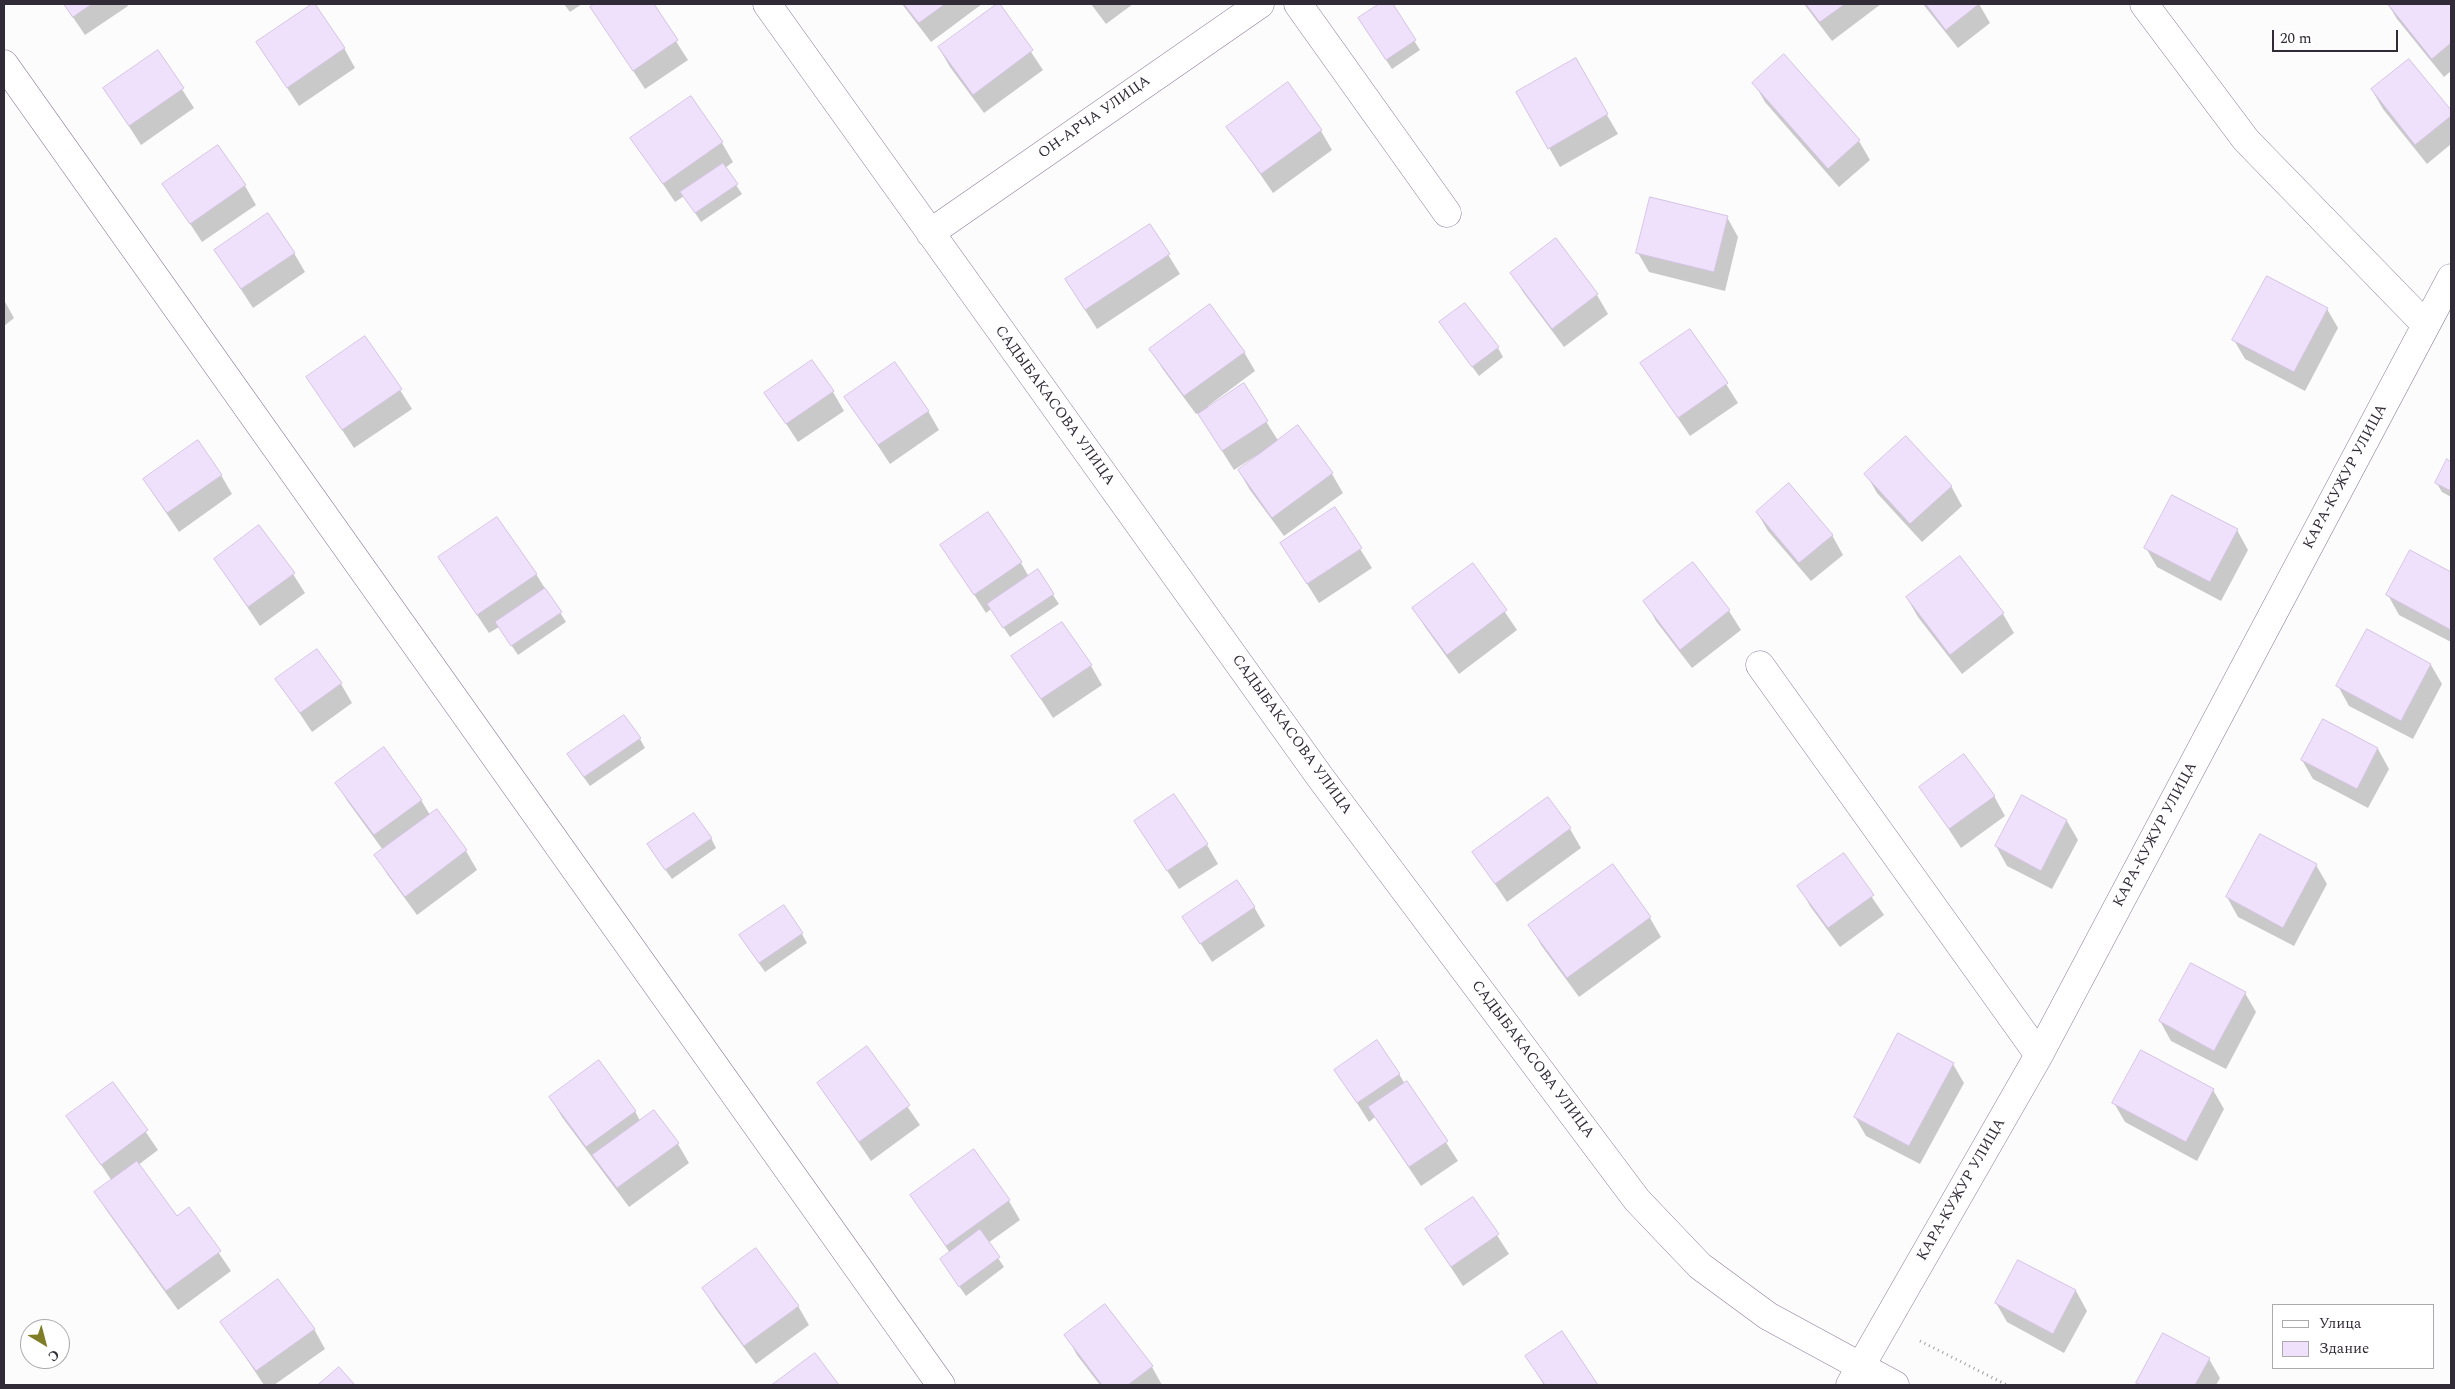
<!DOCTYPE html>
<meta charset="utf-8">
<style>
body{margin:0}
#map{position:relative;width:2455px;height:1389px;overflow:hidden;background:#fcfcfc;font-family:Spectral,serif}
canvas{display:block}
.frame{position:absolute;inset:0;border:5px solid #312a37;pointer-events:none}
.legend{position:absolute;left:2272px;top:1304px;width:162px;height:65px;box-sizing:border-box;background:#fff;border:1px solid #adaaaf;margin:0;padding:6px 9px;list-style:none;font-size:15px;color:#312a37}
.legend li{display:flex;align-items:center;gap:10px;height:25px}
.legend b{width:25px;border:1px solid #adaaaf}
.north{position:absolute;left:20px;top:1319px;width:50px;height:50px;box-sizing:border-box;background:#fff;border:1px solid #adaaaf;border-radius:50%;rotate:143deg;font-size:14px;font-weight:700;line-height:20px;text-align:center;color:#312a37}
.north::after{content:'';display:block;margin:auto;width:18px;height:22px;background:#7f7d25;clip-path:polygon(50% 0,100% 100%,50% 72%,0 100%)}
.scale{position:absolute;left:2272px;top:30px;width:126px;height:22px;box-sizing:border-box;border:2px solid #312a37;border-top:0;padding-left:6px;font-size:15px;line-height:18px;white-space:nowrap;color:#312a37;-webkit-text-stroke:4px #fff;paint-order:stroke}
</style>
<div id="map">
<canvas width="2455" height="1389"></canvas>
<div class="frame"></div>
<ul class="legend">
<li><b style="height:6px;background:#fff"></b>Улица</li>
<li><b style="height:14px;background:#efe1fc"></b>Здание</li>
</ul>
<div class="north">С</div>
<div class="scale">20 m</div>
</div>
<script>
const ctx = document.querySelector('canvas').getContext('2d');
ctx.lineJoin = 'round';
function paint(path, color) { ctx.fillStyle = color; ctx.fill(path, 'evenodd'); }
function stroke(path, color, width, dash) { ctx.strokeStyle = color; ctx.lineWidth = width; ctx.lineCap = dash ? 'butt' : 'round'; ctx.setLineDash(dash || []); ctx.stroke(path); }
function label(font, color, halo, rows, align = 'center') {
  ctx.font = font + ' Spectral,serif'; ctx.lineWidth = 4.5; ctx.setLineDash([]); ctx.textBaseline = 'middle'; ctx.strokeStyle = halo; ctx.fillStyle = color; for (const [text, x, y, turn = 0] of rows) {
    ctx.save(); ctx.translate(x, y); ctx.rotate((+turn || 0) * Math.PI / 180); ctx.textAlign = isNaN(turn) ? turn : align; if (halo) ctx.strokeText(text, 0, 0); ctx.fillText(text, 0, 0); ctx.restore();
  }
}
paint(new Path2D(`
 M64,4H127L128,6L85,35Z
 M564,4H582L570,12Z
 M597,4H652L688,60L645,89L592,8Z
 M902,4H982L931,42Z
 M999,4L1043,70L984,113L950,67L939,48Z
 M1091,4H1133L1106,24Z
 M1381,4H1391L1420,50L1392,69L1359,19Z
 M1804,4H1881L1832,41Z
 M1923,4H1979L1990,23L1958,48Z
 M2388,4H2451V71L2444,77L2397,19Z
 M257,42L344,48L355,68L299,106Z
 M158,52L194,108L141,145L105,89Z
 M1575,60L1618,134L1560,167L1518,93Z
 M2409,60L2451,112V144L2427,164L2383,109L2372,90Z
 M1754,83L1859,141L1870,160L1839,187L1765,102Z
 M1228,127L1321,131L1332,150L1273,193Z
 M632,138L722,143L733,162L725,168L742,194L701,222L684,196L675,202Z
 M164,184L245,186L256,205L202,242Z
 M1727,217L1738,237L1725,291L1649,272L1638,253Z
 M1150,225L1180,274L1097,329L1066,280Z
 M1556,240L1597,295L1608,314L1564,347L1523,292L1512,273Z
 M216,251L294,253L305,272L253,308Z
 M4,300L14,318L4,326Z
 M2327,309L2338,328L2305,391L2245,359L2234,340Z
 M1440,323L1498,348L1503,357L1479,376Z
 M1151,349L1244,352L1255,371L1208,406L1209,408L1243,385L1279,442L1332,474L1343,493L1284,536L1250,490L1239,471L1259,456L1257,455L1234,470L1198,413L1196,414L1162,368Z
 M1641,364L1726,384L1738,403L1690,436Z
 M307,377L400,390L412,409L354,448Z
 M833,392L844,411L798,442L766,393Z
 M846,397L928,411L939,430L890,464Z
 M2448,461L2451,463V497L2442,492L2436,482Z
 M1866,474L1951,486L1962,506L1922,542L1877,493Z
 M221,475L232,494L179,532L144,480Z
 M1335,509L1372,568L1319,603L1282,544Z
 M1757,512L1832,535L1843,555L1811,581L1768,531Z
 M2237,530L2248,550L2221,601L2157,567L2146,548Z
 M942,545L1021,563L1029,577L1037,571L1059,604L1010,637L991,609L986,613Z
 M2411,552L2451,573V642L2399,615L2388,595Z
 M439,558L536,574L566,622L518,655L499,627L489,633Z
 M215,559L293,574L305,593L260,626Z
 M1693,564L1729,611L1741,630L1692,668L1656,621L1645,601Z
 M1473,565L1517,630L1459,674L1425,627L1414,608Z
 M1907,598L2003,614L2014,633L1962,674L1918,617Z
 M1013,656L1091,666L1102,685L1053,718Z
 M2431,665L2442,684L2413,739L2349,706L2338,686Z
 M277,679L341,684L352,703L312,732Z
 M2323,720L2378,749L2389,769L2368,808L2313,779L2302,760Z
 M640,739L645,748L590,786L574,764Z
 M337,783L421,800L430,815L436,810L466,851L477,870L417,915L387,874L376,855L383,850L348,802Z
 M1921,787L1994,796L2005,816L1961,848Z
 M1135,821L1207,845L1218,864L1179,889Z
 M2067,821L2078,840L2052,889L2007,866L1996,846Z
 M1570,829L1581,848L1507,902L1474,853Z
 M711,838L716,848L672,879L654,854Z
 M1843,855L1884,915L1840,947L1810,906L1799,886Z
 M2316,865L2327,884L2294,946L2238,917L2227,897Z
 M1612,866L1650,918L1661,937L1579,997L1541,945L1530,925Z
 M1254,907L1265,926L1212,962L1184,917Z
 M802,934L807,943L765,972L746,945Z
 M2245,993L2256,1012L2226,1069L2171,1041L2160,1021Z
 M867,1048L920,1125L871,1161L818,1083Z
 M1953,1064L1964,1083L1920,1164L1866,1136L1855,1117Z
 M1336,1070L1399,1074L1405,1084L1407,1082L1458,1161L1421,1186L1375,1117L1369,1122Z
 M113,1084L158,1150L138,1165L176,1217L189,1209L231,1271L178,1310L107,1211L96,1192L112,1181L68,1116Z
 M2213,1090L2224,1109L2197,1161L2125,1122L2114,1103Z
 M550,1097L635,1111L640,1121L678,1144L689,1163L629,1207L562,1117Z
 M911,1195L1009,1201L1020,1220L988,1243L1004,1267L966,1296L947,1269L950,1253Z
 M1473,1198L1509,1254L1463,1286L1426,1229Z
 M2019,1261L2076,1291L2087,1311L2064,1353L2007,1322L1996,1303Z
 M704,1289L798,1306L809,1325L756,1364L715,1308Z
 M1104,1305L1152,1367L1162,1385H1100L1077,1355L1066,1335Z
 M222,1322L314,1329L325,1349L274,1385H264Z
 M1561,1332L1597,1385H1544L1538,1375L1527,1356Z
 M815,1355L837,1385H774Z
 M2209,1359L2220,1378L2216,1385H2139L2138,1383Z`), '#0003');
const building = new Path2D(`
 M64,4H92L73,17Z
 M312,4H315L345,48L287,88L256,42Z
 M595,4H654L678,40L633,71L590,7Z
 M904,4H945L919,23Z
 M997,4H1000L1033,50L973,95L938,47Z
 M1379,4H1393L1416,40L1386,60L1358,18Z
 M1806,4H1845L1820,22Z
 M1926,4H1979L1946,30Z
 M2388,4H2451V43L2432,59Z
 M158,50L184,88L129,126L103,88Z
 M1784,54L1860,140L1828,169L1752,83Z
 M1576,58L1608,114L1548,149L1516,92Z
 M2409,59L2451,110V116L2415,145L2371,89Z
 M1288,82L1322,130L1261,174L1226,127Z
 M691,96L723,142L663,184L630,138Z
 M218,145L246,185L190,224L162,184Z
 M723,163L738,184L695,213L680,192Z
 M1650,197L1728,216L1714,272L1636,253Z
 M268,213L295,253L241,289L214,250Z
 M1150,224L1170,254L1085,310L1065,279Z
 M1556,238L1598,294L1552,329L1510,273Z
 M2267,276L2328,308L2294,372L2232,340Z
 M1465,303L1499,347L1472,367L1439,322Z
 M1210,304L1245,352L1184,396L1149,349Z
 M1690,329L1728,383L1678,418L1640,363Z
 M365,336L402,389L342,430L306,377Z
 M812,360L834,391L786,424L764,393Z
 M895,362L929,411L878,445L844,397Z
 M1244,383L1268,421L1222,451L1198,414Z
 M1298,425L1333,473L1272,518L1238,470Z
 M1906,436L1952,486L1910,524L1864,474Z
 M198,440L222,475L167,513L143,479Z
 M2447,459L2451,462V491L2435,483Z
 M1789,483L1833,535L1799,563L1756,512Z
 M2172,495L2238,529L2210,582L2144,548Z
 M1335,507L1362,548L1307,584L1280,543Z
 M988,512L1022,562L974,595L940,545Z
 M497,517L537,574L477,615L438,557Z
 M259,525L295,573L248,607L214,559Z
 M2410,550L2451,572V630L2386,595Z
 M1960,556L2004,613L1950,655L1906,597Z
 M1693,562L1730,610L1680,650L1643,601Z
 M1473,563L1507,610L1447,655L1412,608Z
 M1038,569L1054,594L1003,628L987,604Z
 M545,588L562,612L511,646L495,622Z
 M1062,622L1092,665L1041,699L1011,656Z
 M2367,629L2431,664L2401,721L2336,686Z
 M317,649L342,683L300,713L275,679Z
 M624,715L641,738L584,777L567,754Z
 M2323,719L2378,748L2357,789L2301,760Z
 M384,747L422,800L374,835L335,783Z
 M1964,754L1995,796L1949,829L1919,787Z
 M1174,794L1208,844L1167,871L1134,821Z
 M2022,795L2067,820L2041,871L1995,846Z
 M1548,797L1571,828L1495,884L1472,852Z
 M437,809L467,850L405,897L374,855Z
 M694,813L712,838L665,870L647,844Z
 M2260,834L2317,864L2283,928L2226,897Z
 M1844,853L1874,895L1828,928L1797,886Z
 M1613,864L1651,917L1567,978L1528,925Z
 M1237,880L1255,907L1200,944L1182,917Z
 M784,905L803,933L759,963L739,935Z
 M2191,963L2246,992L2214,1051L2159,1021Z
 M1898,1033L1954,1063L1909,1146L1854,1117Z
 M1377,1040L1400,1074L1357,1103L1334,1070Z
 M867,1046L910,1105L859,1142L817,1083Z
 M2141,1050L2214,1089L2186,1142L2112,1103Z
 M599,1060L636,1111L586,1147L549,1097Z
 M1407,1081L1448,1141L1409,1167L1368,1107Z
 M113,1082L148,1130L101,1165L66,1116Z
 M654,1110L679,1143L617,1188L592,1155Z
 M974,1149L1010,1200L946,1246L910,1195Z
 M137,1161L177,1216L189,1207L221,1251L166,1291L94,1192Z
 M1473,1197L1499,1234L1451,1267L1425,1229Z
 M980,1229L1000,1257L959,1287L940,1259Z
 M756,1248L799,1306L744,1346L702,1288Z
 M2018,1260L2076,1290L2053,1334L1995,1303Z
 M278,1279L315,1329L256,1371L220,1322Z
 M1105,1304L1153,1366L1128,1385H1102L1064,1335Z
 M1562,1331L1598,1385H1545L1525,1356Z
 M2163,1333L2210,1358L2195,1385H2141L2136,1383Z
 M815,1353L839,1385H772Z
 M339,1367L355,1385H318Z`);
paint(building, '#efe1fc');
stroke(building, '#d4c2e3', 1);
const street = new Path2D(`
 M767,4L1320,777L1637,1200L1700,1266L1768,1316L1895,1385
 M1298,4L1447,213
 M2144,4L2246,140L2426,325
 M4,64L941,1385
 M930,233L1260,4
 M1760,665L2039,1055
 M1850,1385L2039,1055L2451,278`);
stroke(street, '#8d7c9a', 29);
stroke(new Path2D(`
 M1920,1341L2007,1385`), '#a09ca2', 3, [1, 4]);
stroke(street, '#fff', 28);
label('15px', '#312a37', '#fff', [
 ["ОН-АРЧА УЛИЦА",1095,118,-35],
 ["САДЫБАКАСОВА УЛИЦА",1054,406,54],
 ["КАРА-КУЖУР УЛИЦА",2346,477,-62],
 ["САДЫБАКАСОВА УЛИЦА",1291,735,54],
 ["КАРА-КУЖУР УЛИЦА",2156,835,-62],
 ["САДЫБАКАСОВА УЛИЦА",1532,1060,53],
 ["КАРА-КУЖУР УЛИЦА",1962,1190,-60]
]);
</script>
